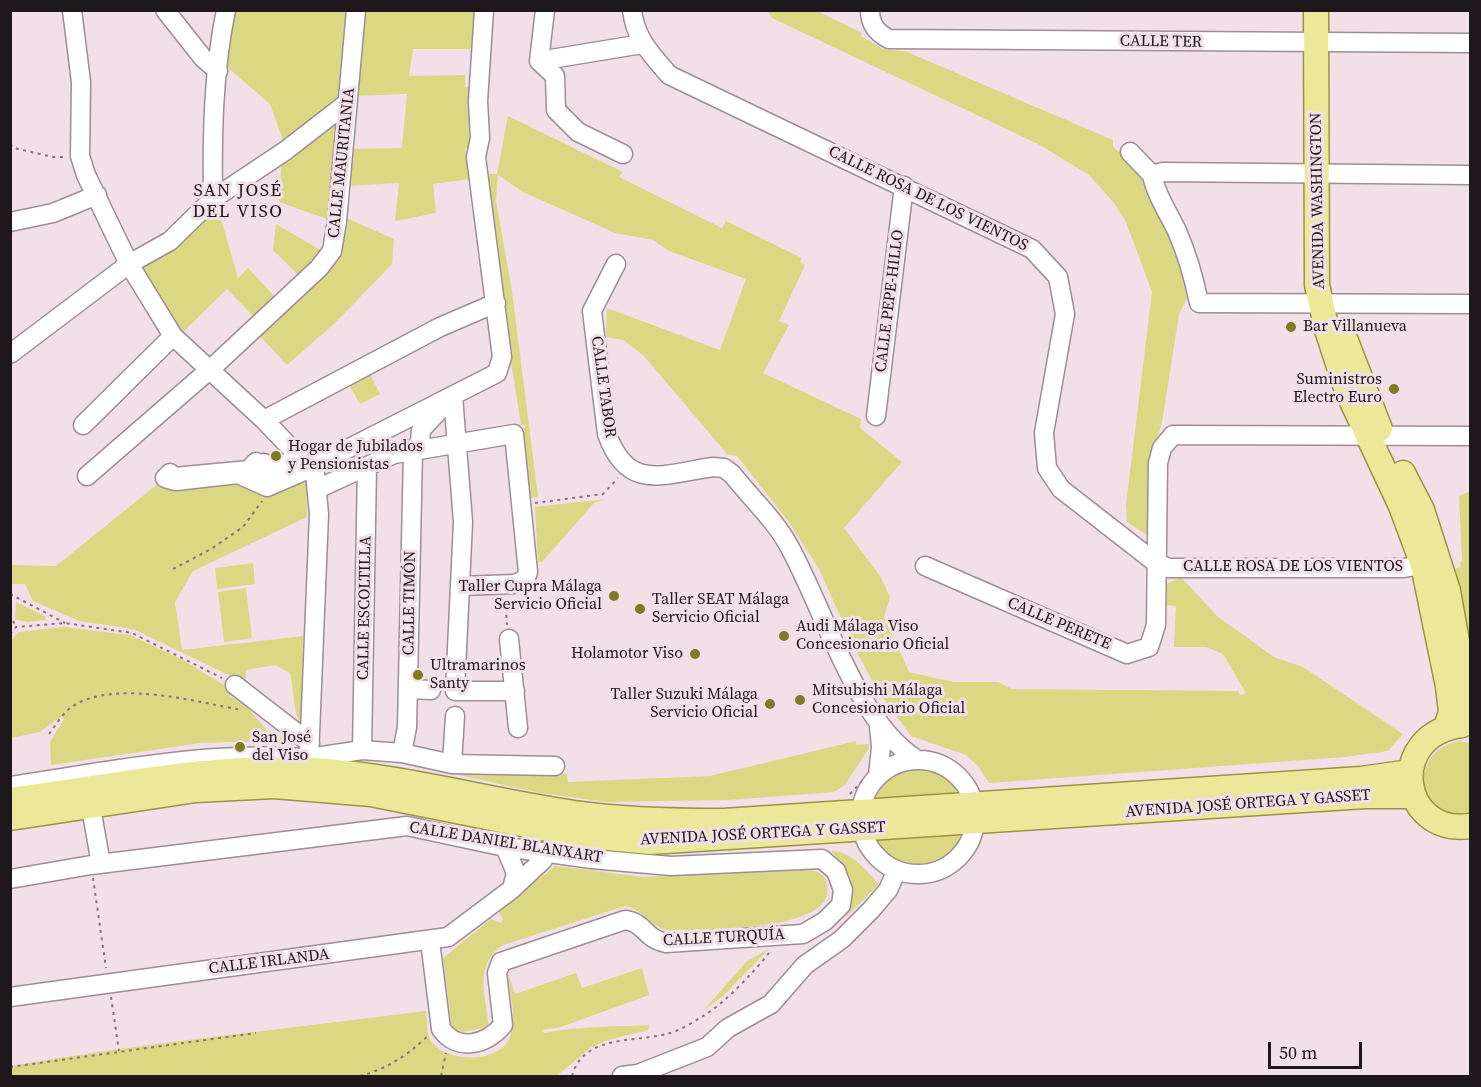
<!DOCTYPE html>
<meta charset="utf-8">
<style>
body{margin:0}
#map{position:relative;width:1481px;height:1087px;overflow:hidden;background:#f2e0e9;font-family:"Source Serif 4",serif}
canvas{display:block}
.frame{position:absolute;inset:0;border:12px solid #1e171b;pointer-events:none}
.scale{position:absolute;left:1268px;top:1042px;width:94px;height:27px;box-sizing:border-box;border:3px solid #1e171b;border-top:0;padding-left:8px;font-size:18px;line-height:21px;white-space:nowrap;color:#1e171b;-webkit-text-stroke:4px #f2e0e9;paint-order:stroke}
</style>
<div id="map">
<canvas width="1481" height="1087"></canvas>
<div class="frame"></div>
<div class="scale">50 m</div>
</div>
<script>
const ctx = document.querySelector('canvas').getContext('2d');
ctx.lineJoin = 'round';
function paint(path, color) { ctx.fillStyle = color; ctx.fill(path, 'evenodd'); }
function stroke(path, color, width, dash) { ctx.strokeStyle = color; ctx.lineWidth = width; ctx.lineCap = dash ? 'butt' : 'round'; ctx.setLineDash(dash || []); ctx.stroke(path); }
function label(font, color, halo, rows, align = 'center') {
  ctx.font = font + ' "Source Serif 4",serif'; ctx.lineWidth = 6; ctx.setLineDash([]); ctx.textBaseline = 'middle'; ctx.strokeStyle = halo; ctx.fillStyle = color; for (const [text, x, y, turn = 0] of rows) {
    ctx.save(); ctx.translate(x, y); ctx.rotate((+turn || 0) * Math.PI / 180); ctx.textAlign = isNaN(turn) ? turn : align; if (halo) ctx.strokeText(text, 0, 0); ctx.fillText(text, 0, 0); ctx.restore();
  }
}
paint(new Path2D(`
 M234,11H347V69L339,93L333,221L327,226V219L279,202L283,140L270,104L227,67Z
 M361,11H481L478,49H413L409,76L465,75V87H476L473,147L465,149L470,179L433,184L436,213L395,221L399,183L346,186L349,149L402,148L407,94L354,96Z
 M768,11H817L862,33L861,36L883,49L905,51L1113,140V147C1158,182 1171,239 1191,290L1179,314L1162,423L1155,445L1148,536L1127,522L1126,505L1152,292L1126,222L1114,203L1089,175L1038,144L772,18Z
 M508,116L623,172L619,177L722,228L726,221L802,258L800,262L805,265L779,321L789,325L763,373L861,419L860,428L902,462L844,528L880,576L890,597L884,617L909,672L953,682H998L1012,689L1238,691L1240,695L1246,693L1223,654L1206,647H1174L1176,606L1166,605L1167,584L1181,577L1217,616L1274,657L1303,667L1403,734L1388,751L1345,757L989,783L978,766L966,755L911,736L878,691L855,649L818,567L788,521L737,456L727,454L643,355L623,340L606,337L607,308L720,350L746,279L669,251L653,240L615,233L523,192L498,175L496,200L512,291L538,497L530,498L522,428H525V425H521L485,201L483,174H497Z
 M210,211L221,219L238,278L248,268L275,297L297,274L273,250L276,224L322,251L321,254L254,317L227,289L182,333L139,268Z
 M344,217L394,239L392,264L335,323L287,365L259,335L340,257Z
 M368,370L380,394L360,404L347,381Z
 M306,474L307,517L193,571L175,602L182,650L303,636L302,726C293,716 294,688 290,673L275,665L246,670V678L239,680L133,629L79,621L33,601L25,584H11V565L56,566L165,478Z
 M1470,491V667L1451,570L1461,567L1460,562L1462,561L1459,496Z
 M606,499L594,503L542,562H538L535,507Z
 M253,563L255,584L217,589L215,568Z
 M246,588L252,638L224,642L218,592Z
 M16,602L45,616L46,620L27,622L15,619Z
 M64,627L130,635L181,659L232,690L230,696L245,705L273,737H286L287,740L201,743L51,765L50,742L64,719L62,716L40,732L11,738V641L19,632Z
 M856,741V745L869,744V748L845,785L834,792L728,800L607,802L540,793L432,769L567,774L568,782L710,776Z
 M1461,741L1470,743V814C1463,814 1454,815 1447,813C1407,800 1421,745 1461,741Z
 M914,768L940,774L957,790L954,795L873,801C870,782 899,770 914,768Z
 M957,834L960,838C941,873 901,873 876,844L879,838Z
 M831,851C851,850 865,870 879,884L846,917C851,883 857,878 831,851Z
 M555,866L644,877L811,870C819,872 825,875 827,884C839,934 695,929 667,930C650,927 643,909 625,906L503,945C473,965 486,997 489,1027L457,1033L452,1030L443,958L491,919L501,923L503,919L499,912Z
 M769,949L723,996L703,1011L747,961Z
 M642,968L649,995L561,1027L542,1030L544,1033C579,1026 613,1027 649,1025L648,1030L608,1040L590,1048L558,1075L11,1076V1066C148,1042 288,1029 426,1011C427,1020 426,1035 432,1042C448,1064 503,1064 511,1034C517,1016 509,991 508,973L515,994L576,973L582,988Z`), '#dbd883');
const minor = new Path2D(`
 M72,10L81,82L80,156L86,175L129,264L173,336L264,420L315,473L319,514L309,758
 M165,10L203,58L218,71
 M632,10C635,38 651,54 669,75L1032,249L1058,277L1065,314L1044,433L1047,468L1061,489L1156,563L1169,568H1404L1433,563
 M870,10C870,25 877,33 889,39L1470,43
 M539,61L555,76L556,110L578,132L623,154
 M539,61L642,44
 M539,61L545,10
 M1130,152L1152,175
 M1152,175C1156,195 1168,212 1177,231C1187,254 1194,278 1199,303L1470,304
 M1152,175L1163,172L1470,175
 M213,199C212,137 213,72 226,10
 M10,222L53,213L97,195
 M616,264L592,311L607,434C628,493 664,474 713,467L724,468L732,474C750,497 775,520 789,546C824,609 855,720 916,759
 M10,354L129,264L170,241L213,199L285,151L347,103
 M453,396L463,522L455,691H515
 M876,416L904,186
 M264,420L440,327L496,303
 M83,425L173,336
 M292,459L304,471L267,487L238,474L176,481L165,478L170,473L174,477L249,470L256,462L261,467L264,463L269,469L283,467Z
 M312,467L497,373L502,357L476,157L480,138L478,101L484,10
 M87,476L215,365L319,268L332,251L337,221L356,10
 M317,489L394,454L413,451L420,442L421,430L443,406
 M925,566L1127,654L1149,647L1156,625L1158,463L1162,448L1173,435L1470,436
 M509,639L518,728
 M235,685L310,743
 M408,689L431,690
 M362,750L367,466
 M402,753L407,727L413,451L514,434L528,572L525,580L514,584L461,586
 M309,758L362,750L402,753L452,764L555,766
 M861 817a57 57 0 1 1 114 0a57 57 0 1 1-114 0Z
 M452,764L455,716
 M878,776L881,747L879,726
 M10,786C111,771 214,749 316,759
 M93,819L101,864
 M505,847L516,873L512,889
 M10,879L91,865L407,826L505,847L592,859L671,866L822,859L836,871L843,890L841,905L825,921L803,934L666,943C643,938 646,923 625,920L501,962L497,973L503,1025C487,1044 458,1053 441,1029L430,941
 M10,997L448,937L512,889L543,860
 M622,1076L638,1074L707,1047L728,1028L771,1004L805,965L842,939L871,910L888,890L897,870`);
const major = new Path2D(`
 M1316,10L1317,285L1327,330L1347,391L1401,506L1423,565L1448,686L1451,712L1446,727
 M1346,341L1380,429
 M1403,473L1422,510L1448,591L1470,715
 M1462,725C1386,734 1399,836 1470,826
 M10,800C112,787 211,764 314,770C401,776 487,800 574,813C624,820 674,821 724,821L1361,779L1410,772
 M10,818L196,790L274,786L371,794L577,835L650,842L1365,796H1413`);
stroke(minor, '#9e8d95', 21);
stroke(major, '#9a9441', 27);
stroke(new Path2D(`
 M10,144L14,148L53,157H65
 M535,503L603,494L618,478
 M173,569L211,549L243,527L262,501
 M10,594L65,623
 M505,600L507,625
 M10,614L16,627
 M10,634L16,627L65,623L132,633L222,678
 M49,734C56,725 64,711 73,706C116,679 196,702 242,710
 M932,755C951,760 961,773 975,785
 M850,794L864,779
 M93,878L106,968
 M111,997L119,1051
 M10,1067L256,1033
 M360,1076C389,1068 406,1056 428,1036
 M441,1076L446,1053
 M572,1076C583,1033 639,1043 670,1033C681,1030 693,1022 703,1016C725,1003 753,973 769,953`), '#81757b', 2, [3, 4.5]);
stroke(minor, '#fff', 18);
stroke(major, '#ebe89a', 24);
for (const [x, y, r, color] of [
 [1291,327,6,"#7f7b22"],
 [1394,389,6,"#7f7b22"],
 [276,456,6,"#7f7b22"],
 [614,596,6,"#7f7b22"],
 [640,609,6,"#7f7b22"],
 [784,636,6,"#7f7b22"],
 [695,654,6,"#7f7b22"],
 [418,675,6,"#7f7b22"],
 [800,700,6,"#7f7b22"],
 [770,704,6,"#7f7b22"],
 [240,747,6,"#7f7b22"]
]) { const dot = new Path2D(); dot.arc(x, y, r, 0, 2 * Math.PI); ctx.fillStyle = color; ctx.fill(dot); stroke(dot, '#f2e0e9', 2); }
label('16px', '#1e171b', '#f2e0e9', [
 ["CALLE TER",1161,42,1],
 ["CALLE MAURITANIA",342,163,-84],
 ["CALLE ROSA DE LOS VIENTOS",928,199,26],
 ["AVENIDA WASHINGTON",1318,201,-91],
 ["CALLE PEPE-HILLO",890,301,-83],
 ["CALLE TABOR",603,387,82],
 ["CALLE ROSA DE LOS VIENTOS",1293,567],
 ["CALLE TIMÓN",410,603,-89],
 ["CALLE ESCOLTILLA",365,608,-89],
 ["CALLE PERETE",1059,624,23],
 ["AVENIDA JOSÉ ORTEGA Y GASSET",1248,804,-4],
 ["AVENIDA JOSÉ ORTEGA Y GASSET",763,834,-3],
 ["CALLE DANIEL BLANXART",506,843,9],
 ["CALLE TURQUÍA",724,938,-3],
 ["CALLE IRLANDA",269,962,-7]
]);
label('16px', '#1e171b', '#f2e0e9', [
 ["Bar Villanueva",1303,327],
 ["Suministros",1382,380,"right"],
 ["Electro Euro",1382,398,"right"],
 ["Hogar de Jubilados",288,447],
 ["y Pensionistas",288,465],
 ["Taller Cupra Málaga",602,587,"right"],
 ["Servicio Oficial",602,605,"right"],
 ["Taller SEAT Málaga",652,600],
 ["Servicio Oficial",652,618],
 ["Audi Málaga Viso",796,627],
 ["Concesionario Oficial",796,645],
 ["Holamotor Viso",683,654,"right"],
 ["Ultramarinos",430,666],
 ["Santy",430,684],
 ["Mitsubishi Málaga",812,691],
 ["Concesionario Oficial",812,709],
 ["Taller Suzuki Málaga",758,695,"right"],
 ["Servicio Oficial",758,713,"right"],
 ["San José",252,738],
 ["del Viso",252,756]
], 'left');
ctx.letterSpacing = '1.5px';
label('18px', '#1e171b', '#f2e0e9', [
 ["SAN JOSÉ",238,191],
 ["DEL VISO",238,212]
]);
ctx.letterSpacing = '0px';
</script>
